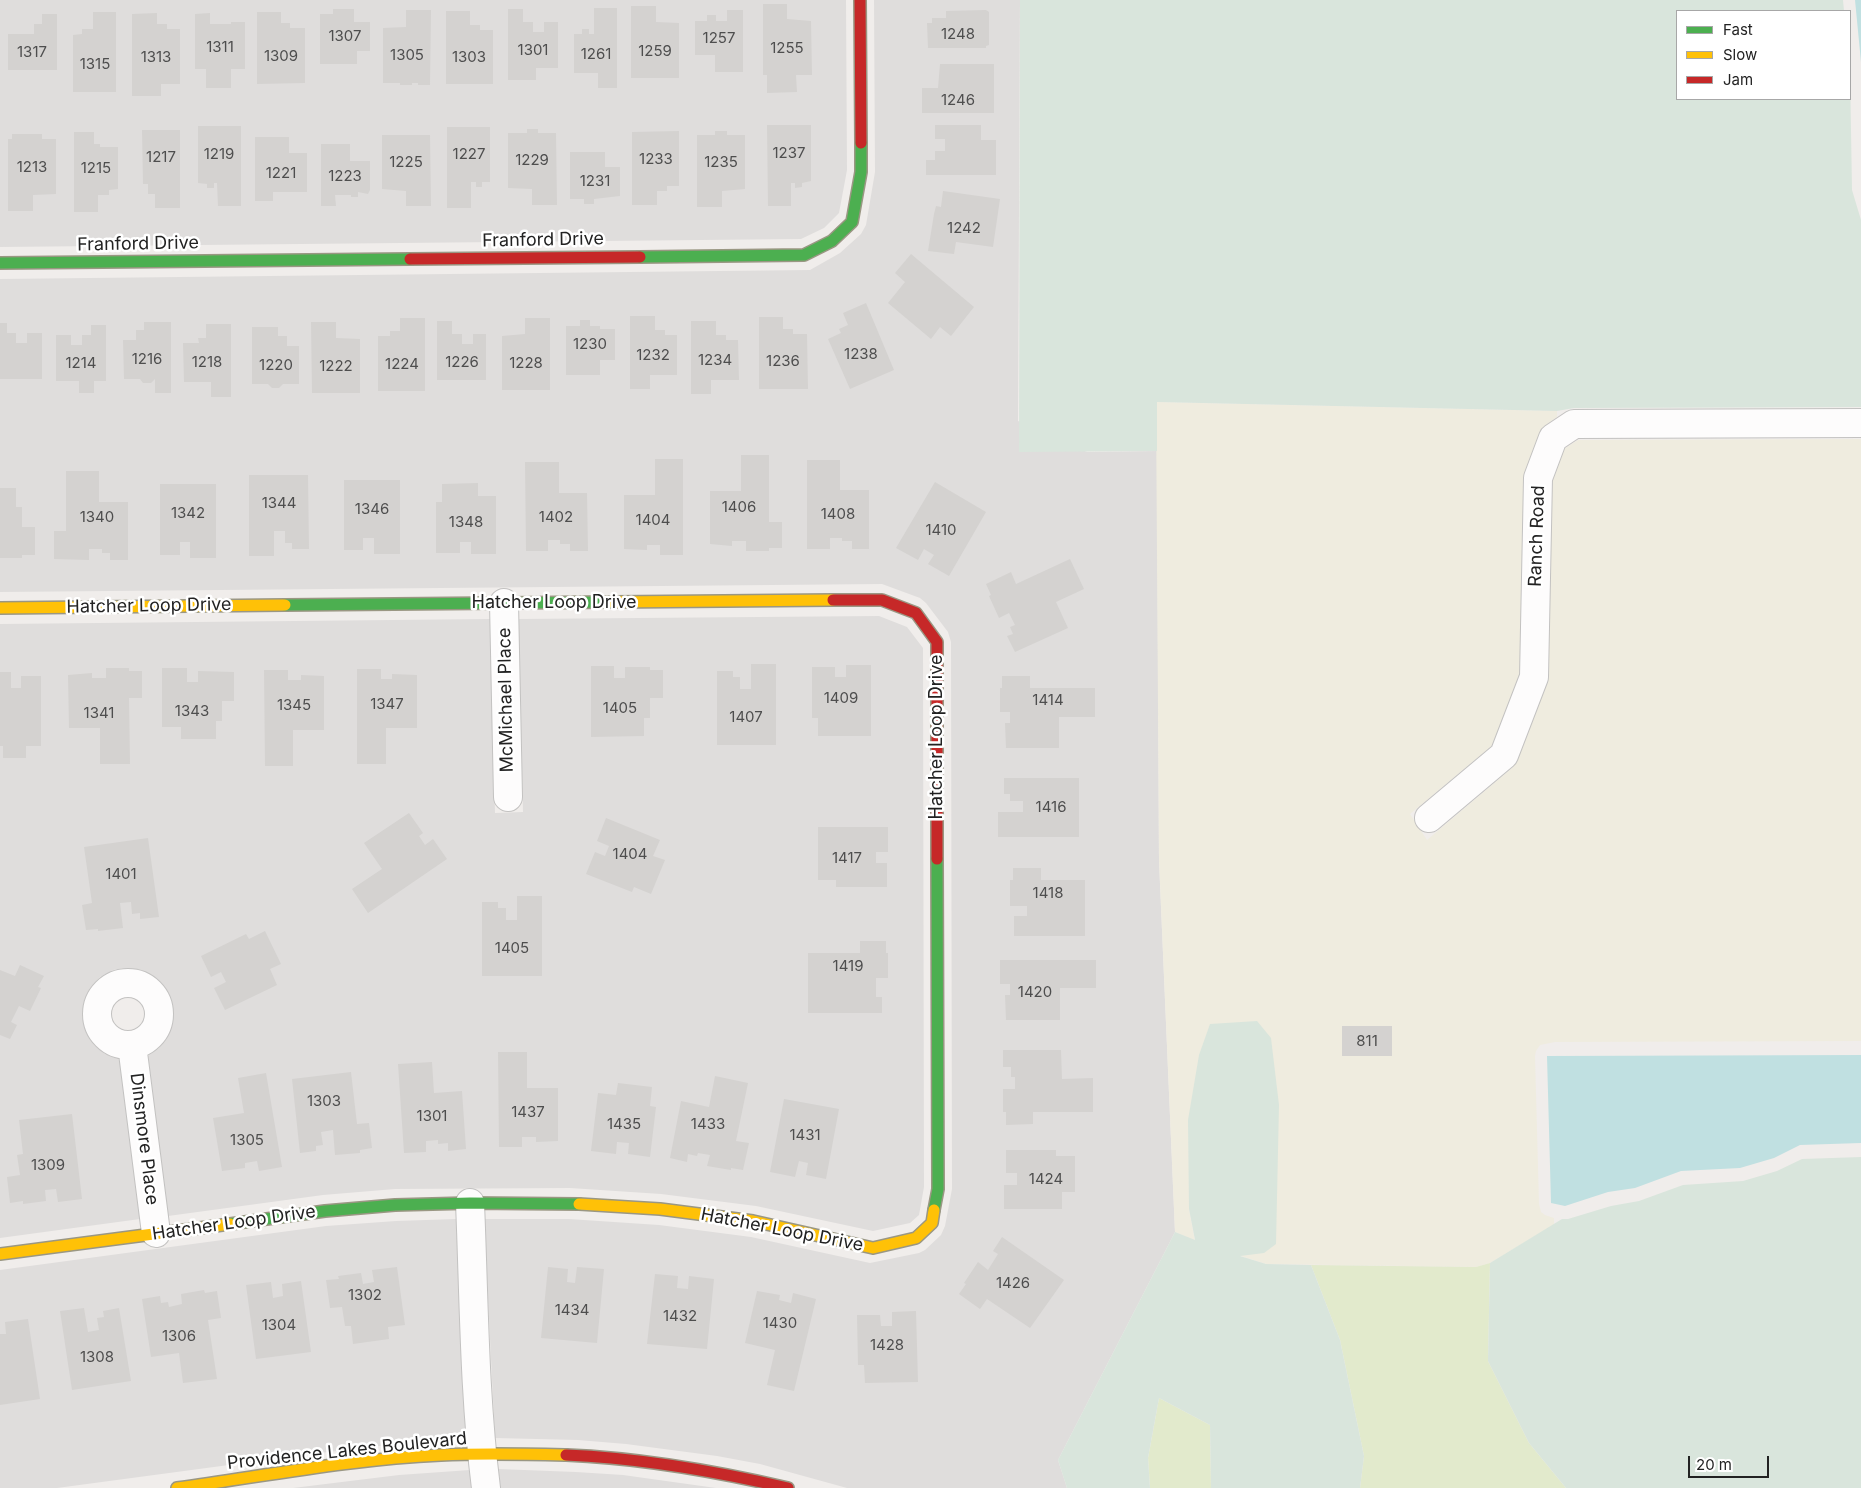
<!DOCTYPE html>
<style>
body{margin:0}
#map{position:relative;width:1861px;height:1488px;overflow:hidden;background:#f0edeb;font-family:Inter,sans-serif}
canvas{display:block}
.legend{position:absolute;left:1676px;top:10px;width:175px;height:90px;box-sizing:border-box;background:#fff;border:1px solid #a7a7a7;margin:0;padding:6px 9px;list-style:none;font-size:15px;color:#222}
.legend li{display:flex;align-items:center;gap:10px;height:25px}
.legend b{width:25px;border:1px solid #a7a7a7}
.scale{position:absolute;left:1688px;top:1456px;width:81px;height:22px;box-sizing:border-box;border:2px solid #222;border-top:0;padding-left:6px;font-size:15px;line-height:18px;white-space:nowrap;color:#222;-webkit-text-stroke:4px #fff;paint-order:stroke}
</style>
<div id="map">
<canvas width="1861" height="1488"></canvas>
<ul class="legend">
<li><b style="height:6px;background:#4caf50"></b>Fast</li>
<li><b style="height:6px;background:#ffc107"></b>Slow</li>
<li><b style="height:6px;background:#c62828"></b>Jam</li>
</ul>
<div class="scale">20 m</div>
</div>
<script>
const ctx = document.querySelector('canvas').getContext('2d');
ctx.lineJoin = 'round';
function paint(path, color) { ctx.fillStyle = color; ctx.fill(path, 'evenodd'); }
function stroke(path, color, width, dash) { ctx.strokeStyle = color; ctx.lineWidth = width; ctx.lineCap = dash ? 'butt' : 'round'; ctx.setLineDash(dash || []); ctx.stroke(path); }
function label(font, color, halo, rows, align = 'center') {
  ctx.font = font + ' Inter,sans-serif'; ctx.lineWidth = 5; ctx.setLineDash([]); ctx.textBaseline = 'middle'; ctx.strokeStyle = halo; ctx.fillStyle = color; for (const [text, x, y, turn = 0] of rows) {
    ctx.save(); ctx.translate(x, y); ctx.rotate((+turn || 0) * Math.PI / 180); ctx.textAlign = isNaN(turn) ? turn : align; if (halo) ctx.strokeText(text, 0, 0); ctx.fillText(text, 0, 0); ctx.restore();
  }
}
paint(new Path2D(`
 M0,0H846L847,170L839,213L824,228L801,239L0,247Z
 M874,0H1020L1018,421L1087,452L1157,451L1159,860L1175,1232L1058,1460L1067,1488H847L760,1464L717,1456L626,1444L578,1440L495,1438L484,1219H569L659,1225L751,1237L870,1263L919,1253L925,1250L941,1235L945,1226L952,1189L951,642L948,632L926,603L920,598L882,584L0,592V279L810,270L840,253L861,234L866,225L875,172Z
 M879,616L907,627L923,648L924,1187L919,1215L910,1223L873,1231L756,1206L661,1194L570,1188L395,1189L323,1195L168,1216L148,1056L159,1048L168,1036L173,1020L172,1004L165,988L155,977L141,970L122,968L113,970L100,977L90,988L84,1001L82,1016L86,1032L94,1045L105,1054L120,1060L140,1219L0,1238V624L490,619L495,813L523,812L518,619Z
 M456,1219L467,1438L397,1444L311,1454L57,1488H0V1270L326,1226L396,1221Z
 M498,1469L576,1472L623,1475L716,1488H501Z
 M470,1470L472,1488H293L399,1475Z`), '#dfdddc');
paint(new Path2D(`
 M1156,402L1557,411V417L1546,425L1540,432L1524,478L1520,673L1493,745L1410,814L1427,840L1512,768L1517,761L1547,683L1552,481L1564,449L1578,440L1861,439V1041L1555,1042L1540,1045L1536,1051L1535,1056L1539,1204L1541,1212L1545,1215L1554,1218V1225L1490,1263L1476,1267L1266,1264L1238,1255L1189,1209L1195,1241L1175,1232L1159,860Z`), '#efecdf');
paint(new Path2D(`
 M1490,1263L1488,1361L1529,1443L1566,1488H1360L1364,1456L1340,1340L1311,1265L1476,1267Z
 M1159,1398L1210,1425L1211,1488H1150L1148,1458Z`), '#e2eacc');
paint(new Path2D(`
 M1020,0H1843L1844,11H1677V99H1850V70L1852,190L1861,220V407L1574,408L1557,411L1157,402V451L1019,452Z
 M1257,1021L1271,1038L1279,1105L1276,1244L1264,1253L1240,1256L1266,1264L1311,1265L1340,1340L1364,1456L1360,1488H1211L1210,1425L1159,1398L1148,1458L1150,1488H1067L1058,1460L1175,1232L1195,1240L1189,1209L1188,1120L1199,1055L1210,1024Z
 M1861,1157V1488H1566L1529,1443L1488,1361L1490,1263L1562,1219H1568L1611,1206L1639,1201L1683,1185L1743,1181L1777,1171L1802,1159Z`), '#d9e5dc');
paint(new Path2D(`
 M1855,0H1861V62Z
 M1861,1055V1143L1800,1145L1774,1158L1740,1168L1681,1171L1635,1188L1608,1192L1565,1206L1551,1203L1547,1056Z`), '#c0e0e1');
paint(new Path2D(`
 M763,4H787V19L811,21L812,75H796L797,92L767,93V75H763Z
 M631,6H656V22L679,23V78H631Z
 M594,8H617V88H598V73H574V34H582V29H589V34H594Z
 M333,9H354V22H370V51H357V64H320V14H333Z
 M508,9H523V22H533V32H544V22H558V68H536V80H508Z
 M406,10H431L430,85H418V83H412V85H400V83H383V28L406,27Z
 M727,10H743V72H715V55H695V21H707V15H716V21H727Z
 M986,10L989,12V45L986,46V48H928L927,23H932V18H946V11Z
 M446,11H470V25H480V30H493V84H446Z
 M93,12H116V92H73V35L82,34V29H93Z
 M257,12H281V23H290V28H305V83L257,84Z
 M157,13V24H167V29H180V84H161V96H132V14Z
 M210,13V24H231V22H245V69H231V88H206V69H195V14Z
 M42,14H57V70H8V34H34V24H42Z
 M940,64H994V113H922V88H938Z
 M767,125H811V181L802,183V187L795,188V183H791V206H768Z
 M935,125H981V140H996V175H926V160H935V151H945V139H935Z
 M198,126H241V206H218L217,183H214V188H207V184L198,183Z
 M447,127H490V182H482V187H476V182H471V208H447Z
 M527,129H538V133H556L557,205H532V189L508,188V133H527Z
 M142,130H180V208H155V194H148V184H143Z
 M679,131V186H667V191H657V205H632V132Z
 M715,131H727V135H745V189L722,191V207H697V135H715Z
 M74,132H94V144H100V147H118V189L109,190V195H98V212H74Z
 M12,134H42V139H56V194L33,195V211H8V139H12Z
 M382,135H430L431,206H406V191L382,189Z
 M255,137H289V153H307V192H273V201H255Z
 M321,144H350V161H370V190L368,194L358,192V197H351V195H335L336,206H321Z
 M570,152H605V167H620V196L594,199V204H584V199H570Z
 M943,191L1000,199L993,247L956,242L954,254L928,251L934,214L936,206L941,207Z
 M911,254L974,307L951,336L940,327L931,339L888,303L905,282L895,273Z
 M866,303L894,370L850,389L828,339L841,333L839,329L848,325L843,313Z
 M630,316H655V330H665V335H677V375H650V389H630Z
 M759,317H783V329H793V334H807L808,389H759Z
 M400,318H425V391H378V336H390V331H400Z
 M525,318H550V390H502V336L525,334Z
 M580,320H590V326H600V329H615V360H600V375H566V326H580Z
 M437,321H452V334H462V344H473V334H486V380H437Z
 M691,321H716V335H726V340H738L739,380H711V394H691Z
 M144,322H171V393H155V379L151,383H143L140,379H124L123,340H136V330H144Z
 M311,322H336V338L360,339V393H312Z
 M0,323H7V333H16V343H27V333H42V379H0Z
 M206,324H231V397H211V382H184L183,343H199L198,338H206Z
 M91,325H106V381H94V393H79V381H56V335H71V345H82V335H91Z
 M252,327H278V336H287V346H299V384H283L279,388H272L268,384H252Z
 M741,455H769V522H782V548H769V551H746V541H732V546L710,544V491H741Z
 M655,459H683V555H660V545H647V550L624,549V495H655Z
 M807,460H840V490H869V549H852V541H842V538H830V549H807Z
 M525,462H559V493H587L588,551H570V544H560V540H548V551H526Z
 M66,471H99V502H128V560H110V553H102V549H89V560L54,559V531H66Z
 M249,475H308L309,549H292V543H285V531H274V556H249Z
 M344,480H400V554H374V538H363V550H344Z
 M935,482L986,512L949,576L928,564L934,555L924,549L918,560L896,548Z
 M478,483V496H496V554H471V542H460V553H436V502H442V484Z
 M160,484H216V558H190V542H180V555H160Z
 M0,488H16V507H22V527H35V555H22V558H0Z
 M1070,559L1084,589L1056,602L1068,628L1015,652L1007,636L1013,634L1010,627L1015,625L1009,613L999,618L989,596L991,595L986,584L1011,572L1016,584Z
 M751,664H776V745H717V671H733V677H740V689H751Z
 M846,665H871V736H818V718H812V667H835V677H846Z
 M591,666H614V678H625V667H650V670H663V698H650V718H644V736L591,737Z
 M106,668H129V671H142V698H129L130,764H100V728H69L68,675L92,673V678H106Z
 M162,668H187V682H198V671L234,672V701H222V721H216V739H181V727H162Z
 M357,669H381V679H392V674L417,675V728H386V764H357Z
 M264,670H288V680H301V675L324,676V730H293V766H265Z
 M0,672H11V688H21V676H41V746H26V758H3V746H0Z
 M1002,676H1030V688H1095V717H1059V748H1006L1005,723H1010V712H1000V688H1002Z
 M1004,778H1079V837H998V812H1023V801H1010V794H1004Z
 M409,813L423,833L419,836L425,845L433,839L447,859L368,913L352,889L382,869L364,843Z
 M606,818L660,840L653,856L665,860L651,894L634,887L632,892L586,874L595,852L605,856L609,846L597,841Z
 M818,827H888V852H876V863H887V887H836V880H818Z
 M148,838L159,917L140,919V913L132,914L131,902L120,903L123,928L98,931V929L86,930L82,905L92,903L84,847Z
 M1013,868H1041V880H1085V936H1014V916H1027V906H1010V880H1013Z
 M517,896H542V976H482V902H498V908H506V920H517Z
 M265,931L281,964L270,969L277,985L225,1010L214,988L226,982L221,972L211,977L201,956L246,934L249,939Z
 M860,941H886V953H888V978H876V997H882V1013H808V953H860Z
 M1000,960H1096V988H1060V1020H1006L1005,995H1010V984H1000Z
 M20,965L44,976L38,987L41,988L30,1011L19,1006L11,1022L17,1025L10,1039L0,1035V970L15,976Z
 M1342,1026H1392V1056H1342Z
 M1003,1050H1061L1062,1079L1093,1078V1112H1033V1124L1006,1125V1112H1003V1089H1015V1077H1011V1067H1003Z
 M498,1052H527V1088H558V1141L536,1142V1137H522V1147H499Z
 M432,1062L434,1093L462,1091L466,1149L448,1151V1143L438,1144V1140L426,1141V1152L404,1153L398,1064Z
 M351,1072L357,1124L369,1123L372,1148L360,1150V1153L335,1155L333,1130L321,1132L323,1145L316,1146V1151L300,1153L292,1079Z
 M266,1073L282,1167L259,1171L257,1161L245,1163V1168L222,1171L213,1118L244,1113L238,1078Z
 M715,1076L748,1083L736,1141L749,1143L743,1170L731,1168V1170L707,1166L710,1155L698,1153L697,1156L688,1154L687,1162L670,1158L681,1101L709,1107Z
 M618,1083L652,1087L650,1106L656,1107L650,1157L628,1154L629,1143L617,1142L616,1154L591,1151L598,1093L616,1095Z
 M784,1099L839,1109L826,1179L806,1175L808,1163L799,1161L795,1177L770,1172Z
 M72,1114L82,1199L58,1202L56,1189L45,1190L46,1201L23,1204V1201L10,1203L7,1177L20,1175L17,1155L23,1154L19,1120Z
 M1006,1150H1056V1156H1075V1192H1062V1209H1004V1185H1017V1173H1006Z
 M1002,1237L1064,1280L1030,1328L987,1299L980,1309L959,1294L966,1284L964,1283L978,1262L988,1270L998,1254L993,1251Z
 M397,1267L405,1325L388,1327L389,1339L353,1344L351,1326H345L342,1307L330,1308L326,1280L339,1279L338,1276L361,1273L363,1284L374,1282L372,1270Z
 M548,1267L568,1269L567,1282L575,1283L577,1267L604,1269L597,1343L541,1338Z
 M655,1274L678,1276L677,1288L688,1289L689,1276L714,1279L707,1349L647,1344Z
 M301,1281L311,1352L256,1359L246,1285L271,1282L273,1298L283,1296L282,1284Z
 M204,1290L205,1293L217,1291L221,1318L208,1320L217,1379L183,1383L179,1353L151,1357L142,1299L160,1296L161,1303L168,1302L169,1307L182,1304L181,1294Z
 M757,1291L780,1295L779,1300L791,1303L793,1293L816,1299L794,1391L767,1385L775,1350L745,1343Z
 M84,1308L88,1332L99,1330L97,1318L104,1317L103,1311L119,1308L131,1381L72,1390L60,1311Z
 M916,1311L918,1382L865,1383L864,1365H858L857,1315H880L881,1326H892V1312Z
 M28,1319L40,1399L0,1405V1334H6L5,1322Z`), '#d4d2d0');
const street = new Path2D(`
 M504,603L508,797
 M1429,818L1504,755L1534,677L1538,478L1553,438L1574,424L1861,423
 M97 1014a31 31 0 1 1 62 0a31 31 0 1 1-62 0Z
 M132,1045L156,1233
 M470,1203C474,1298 474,1394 486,1488`);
const fast = new Path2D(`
 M640,257L804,255L832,241L852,222L861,172V143
 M0,263L410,259
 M285,605L613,602
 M934,1210L938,1189L937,859
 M230,1224L325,1211L395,1205L470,1203L579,1204`);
const slow = new Path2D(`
 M613,602L833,600
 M0,608L285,605
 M579,1204L660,1209L753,1221L873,1248L916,1238L932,1223L934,1210
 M0,1254L230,1224
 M177,1488C265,1476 352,1459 441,1455C483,1453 524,1454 566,1455`);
const jam = new Path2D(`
 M860,0L861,143
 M410,259L640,257
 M833,600H882L916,613L937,642V859
 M566,1455C641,1458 715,1471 788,1488`);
stroke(street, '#c3c2c1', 30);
stroke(fast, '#9a9783', 14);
stroke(slow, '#9a9783', 14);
stroke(jam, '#9a9783', 14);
stroke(street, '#fdfcfc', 28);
stroke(fast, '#4caf50', 11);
stroke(slow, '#ffc107', 11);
stroke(jam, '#c62828', 11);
label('15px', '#4e4e4e', null, [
 ["1248",958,34],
 ["1307",345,36],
 ["1257",719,38],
 ["1311",220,47],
 ["1255",787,48],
 ["1301",533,50],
 ["1259",655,51],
 ["1317",32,52],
 ["1261",596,54],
 ["1305",407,55],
 ["1309",281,56],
 ["1313",156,57],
 ["1303",469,57],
 ["1315",95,64],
 ["1246",958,100],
 ["1237",789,153],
 ["1219",219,154],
 ["1227",469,154],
 ["1217",161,157],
 ["1233",656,159],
 ["1229",532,160],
 ["1225",406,162],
 ["1235",721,162],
 ["1213",32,167],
 ["1215",96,168],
 ["1221",281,173],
 ["1223",345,176],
 ["1231",595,181],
 ["1242",964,228],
 ["1230",590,344],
 ["1238",861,354],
 ["1232",653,355],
 ["1216",147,359],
 ["1234",715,360],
 ["1236",783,361],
 ["1218",207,362],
 ["1226",462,362],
 ["1214",81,363],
 ["1228",526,363],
 ["1224",402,364],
 ["1220",276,365],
 ["1222",336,366],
 ["1344",279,503],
 ["1406",739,507],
 ["1346",372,509],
 ["1342",188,513],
 ["1408",838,514],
 ["1340",97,517],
 ["1402",556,517],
 ["1404",653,520],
 ["1348",466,522],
 ["1410",941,530],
 ["1409",841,698],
 ["1414",1048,700],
 ["1347",387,704],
 ["1345",294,705],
 ["1405",620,708],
 ["1343",192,711],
 ["1341",99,713],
 ["1407",746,717],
 ["1416",1051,807],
 ["1404",630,854],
 ["1417",847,858],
 ["1401",121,874],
 ["1418",1048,893],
 ["1405",512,948],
 ["1419",848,966],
 ["1420",1035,992],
 ["811",1367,1041],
 ["1303",324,1101],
 ["1437",528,1112],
 ["1301",432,1116],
 ["1435",624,1124],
 ["1433",708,1124],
 ["1431",805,1135],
 ["1305",247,1140],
 ["1309",48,1165],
 ["1424",1046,1179],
 ["1426",1013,1283],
 ["1302",365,1295],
 ["1434",572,1310],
 ["1432",680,1316],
 ["1430",780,1323],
 ["1304",279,1325],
 ["1306",179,1336],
 ["1428",887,1345],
 ["1308",97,1357]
]);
label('18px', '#222', '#fff', [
 ["Franford Drive",543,240,-1],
 ["Franford Drive",138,244,-1],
 ["Ranch Road",1537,536,-88],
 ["Hatcher Loop Drive",554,603],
 ["Hatcher Loop Drive",149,606,-1],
 ["McMichael Place",506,700,-91],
 ["Hatcher Loop Drive",937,737,-90],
 ["Dinsmore Place",144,1139,83],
 ["Hatcher Loop Drive",234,1223,-8],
 ["Hatcher Loop Drive",782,1230,11],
 ["Providence Lakes Boulevard",347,1451,-6]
]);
</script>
